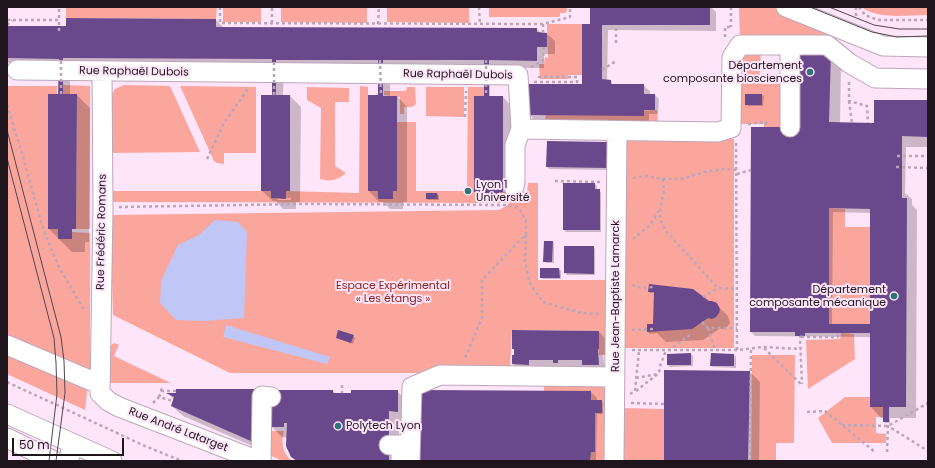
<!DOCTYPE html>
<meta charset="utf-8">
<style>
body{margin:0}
#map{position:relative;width:935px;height:468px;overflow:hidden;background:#fee5f9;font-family:Poppins,sans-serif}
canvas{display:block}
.frame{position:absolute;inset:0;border:8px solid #1f161d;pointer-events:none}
.scale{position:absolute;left:12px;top:438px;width:112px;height:18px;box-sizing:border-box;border:2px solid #1f161d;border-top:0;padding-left:5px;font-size:12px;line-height:14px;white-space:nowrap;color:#1f161d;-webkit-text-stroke:3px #fee5f9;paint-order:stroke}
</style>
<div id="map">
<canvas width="935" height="468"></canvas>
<div class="frame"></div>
<div class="scale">50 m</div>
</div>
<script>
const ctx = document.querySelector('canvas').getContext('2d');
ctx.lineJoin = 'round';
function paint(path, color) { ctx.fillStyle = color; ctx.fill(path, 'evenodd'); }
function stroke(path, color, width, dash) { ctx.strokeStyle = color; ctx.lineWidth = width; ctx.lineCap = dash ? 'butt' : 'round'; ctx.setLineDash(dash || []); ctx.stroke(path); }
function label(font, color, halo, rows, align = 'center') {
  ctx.font = font + ' Poppins,sans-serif'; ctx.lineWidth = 4; ctx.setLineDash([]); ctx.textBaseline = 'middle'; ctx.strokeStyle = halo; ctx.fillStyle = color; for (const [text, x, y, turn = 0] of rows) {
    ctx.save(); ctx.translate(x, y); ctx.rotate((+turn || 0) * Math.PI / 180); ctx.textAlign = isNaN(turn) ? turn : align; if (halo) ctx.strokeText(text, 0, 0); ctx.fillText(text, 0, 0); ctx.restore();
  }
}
paint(new Path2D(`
 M66,7H217L216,19L66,18Z
 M223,7H261V22H223Z
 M281,7H367V23L281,22Z
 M387,7H469V23L387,22Z
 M489,7H567V11L565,13H560V16L558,17H489Z
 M739,7H773L841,35L740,39Z
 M861,7H928V15C907,15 879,20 861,7Z
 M547,24H582V75H568V79H540L539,64H544L545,57L548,58Z
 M761,52L759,84H788V127H764V124H739V53Z
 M63,85L90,86V229H76L77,94H63Z
 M124,85L170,86L200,152L112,153L111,96L115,89Z
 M7,86H57V94H48V229H58V239H72V232L90,233V370L7,336Z
 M180,86L256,87V153H224V164L217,163L214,161Z
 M360,86L368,87V191H378V199L393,191H397V122H416V191H467L468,87H484V96H474V192H484V199H499V192H507V203L111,202V191H271L272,198H286V191L359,193Z
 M307,87L349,88V102H335V166L346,173C338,180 331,182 320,179L321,108L307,100Z
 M407,87H415L416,104L412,107H404V114H400V97L384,95V91H406Z
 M426,87H464V117L426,116Z
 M657,110L658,122L545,120L546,115Z
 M623,137L734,139V348H621Z
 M528,183H538V280H609L610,355H599V331L512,330L510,371L425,373H230L113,315L110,215L499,210L508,205L512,192H527Z
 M829,208L845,209V227H870V324H829Z
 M841,333L854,334L855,359L808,389L806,340L840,339Z
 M114,343L119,345L114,356L171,383H107V348Z
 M7,353L88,383L85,410L7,374Z
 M752,355H795L794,443H776V461L751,460Z
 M544,379L606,380L607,460H590L591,413L602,400H591L544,391Z
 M845,397H870V407H883V417H876V433L886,434V443H832L818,418Z
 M621,408L664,409V461H621Z
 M267,431H284C281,442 282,453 292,461H283L267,454Z`), '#faa69d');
paint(new Path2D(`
 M215,220L238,222L247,232L244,318L205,321L176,320L160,303L161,281L178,245L199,235Z
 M226,325L330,357L327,364L223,337Z`), '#c0c6f6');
paint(new Path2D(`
 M591,7H711L716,12V31L608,30L607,81H610L612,82V85H643L650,91V95H655L659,99L658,114H649V121H535L529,114L583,85L591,25Z
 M216,20L224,28L537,29L541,33L547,34L555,41V54H544V68H490V97H503L513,108V202H485L475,192L485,97V68L390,67V96H397L407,107V202H403V209H390L383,202H379L369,191L381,96L379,67H284L283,96H290L301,107L300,202H296V209H283L276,201H273L262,191L273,96V67L70,66V95H77L90,108L89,242H85V252H72L49,229L61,95L59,66H12L7,61V27H67ZM276,198H291V200H278Z
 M830,53L841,64L840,124H873L928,101V147H906L905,193L912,199V205L917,210L916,418H890V423H885L884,421V418H881L871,407V337L755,336L751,332L795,128ZM833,212L871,213V327L832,325Z
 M762,95L764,96L763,106H748L746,104Z
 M548,142L607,143L609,145V170L549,169L547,167Z
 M595,184L597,186V190L601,192V232H566L564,230Z
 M437,194L439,195V200H428L427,199Z
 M553,242L554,244V263H546L544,261Z
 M593,247L595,249V275H567L565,273Z
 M559,269L561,271V279H543L541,277Z
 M650,285L717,305L728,316L730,323L727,327L723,329H719L703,340L666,342L657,333L650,334L648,332L654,325L655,293H650L649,292Z
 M599,332L605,338V355H603L605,371H589L584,366H564L563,369H560L557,366H535V370H519L513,364Z
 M353,336L355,338L353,344L337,338Z
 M691,354L693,356V366L670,367L668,365Z
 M734,355L736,357V368L713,367L711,366Z
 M750,372L760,382L759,461H665Z
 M253,390L264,401V451L183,416L172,406L174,400L169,394Z
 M333,391L336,394L397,391L408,402V422H399V461H297L292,456L288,450L286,444L287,438L282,437L272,427Z
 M591,392L597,398V401H602L603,403V414H597L596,461H420Z`), '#0003');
paint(new Path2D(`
 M590,7H710V25H602V79L611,80V84H644V94H655V110H644V116L528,115L529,84H582V24H590Z
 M66,18L216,19V27L537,28V32L547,33V47H537V61L489,60V96H503V192H499V199H484V192H474V96H484V60H383V96H397V191H393V199H378V191H368V95H378V60H276V95H290V191H286V199L271,198V191H261V95H272V59L63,58V94H77L76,229H72V239H58V229H48V94H58L59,59L7,58V26H66Z
 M793,52H831L829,122L874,123V100H928V137L902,136V198H907L906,407H889V422H883V407H870V333H805V336H795V332H750L751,127H793ZM829,208L870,209V324H829Z
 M745,94H762V105H745Z
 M547,141L607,142V168L546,167Z
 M563,183H595V189H600V230H563Z
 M426,193H437L438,199H426Z
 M544,241H553L552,262H543Z
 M564,246H594V274L564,273Z
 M540,268H559L560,278H540Z
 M649,284L693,289L709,301H712L717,303L720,309L719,313L716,317L712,319L708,318L692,329L647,332V324H653L654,292H648Z
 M338,330L354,335L351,343L336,338Z
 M512,330L599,331V349H598L599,365H582V360H558V363H553V360H529V365L512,364V355H514V349H512Z
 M691,353V365H667V354Z
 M711,353L734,354V366H710Z
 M664,370L750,371L748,461H664Z
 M176,389H254L253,442L171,406L174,397L166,393H176Z
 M271,390H333V393H351V390H398V412L389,411V461H297L291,457L286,446L287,423H284V427H271Z
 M419,390L591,391V400H602V413H595V452H591L590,460L419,461Z`), '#6a488c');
const minor = new Path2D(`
 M786,7L883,46L928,47
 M17,70L518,75L521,129L718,132L731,128L732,57L740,45H827L849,63L875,78L928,79
 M102,71L103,207L100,393L108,401L119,407L259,461
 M790,127V45
 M514,187L515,181V145L521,129
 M7,345L99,384
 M7,414L112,461
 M7,438L54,461
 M389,445H401V461
 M69,461L72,443
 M261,461L262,396L271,397
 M410,461L412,387L440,375L615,377
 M614,461L617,131`);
stroke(minor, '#bea6ba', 21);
stroke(new Path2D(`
 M220,7V23L543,24L570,17V7
 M479,7L480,24
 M731,7V27
 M856,7V18
 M859,7L865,15L878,20H928
 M7,20H59V7
 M272,23V7
 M378,24L379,7
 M543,24V33
 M7,25L12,20
 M59,31V20
 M725,37V27H731
 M616,43V25
 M531,67L543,60L544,47
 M602,70L616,61
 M534,82H577V77H535
 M849,82V101L867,106L868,123
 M274,95V88
 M849,101L852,123
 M7,105L21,150L44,232L59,267L84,310
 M465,117L466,91
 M748,124L766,122V125H764
 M736,143L737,350
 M897,156H928
 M207,159L224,123L248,89
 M896,167L928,168
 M737,174L751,170
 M633,178L646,176L663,179H681L705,172L724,169L737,170
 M663,179L664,191L661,205L660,219L665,230L718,288L736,289
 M555,181L600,182
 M119,207L305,204L508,205L519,208L526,220V234L482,280V318L465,358
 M526,235L525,261L530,284L543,302L581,313L600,314
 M633,239L650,225L660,209
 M632,285L642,288L654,287
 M703,297L718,288
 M702,322L708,328H737
 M708,328L715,350
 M632,330L653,329
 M802,336L800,337L802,384
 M801,337H838V333
 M764,348L802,385
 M632,350H737L763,347L801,349
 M636,378L658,374
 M7,382L145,446L182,461
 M342,385V393
 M161,391H176
 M636,391L659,373L660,366L665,353L690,335
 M630,394L635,391L639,350
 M159,397L162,388
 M153,403L159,397L173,401
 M631,403L664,404
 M807,412L825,411L875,452
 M842,425L888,426L928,403
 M887,452L888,426L928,451
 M750,461L751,349`), '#baa6b6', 2.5, [3, 3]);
stroke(minor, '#fff', 19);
stroke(new Path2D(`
 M810,7L872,32L897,37L928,36
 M829,7L874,25L899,29H928
 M7,130L61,337L64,361L65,393L56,461
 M7,158L54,338L56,363L57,394L49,461`), '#524650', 1);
stroke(new Path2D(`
 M380,60L381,96
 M486,60V96
 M61,94V58
 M274,95V59`), '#baa6b6', 2.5, [3, 3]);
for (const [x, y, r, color] of [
 [810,72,4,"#2b7578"],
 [468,191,4,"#2b7578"],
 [894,296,4,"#2b7578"],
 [338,426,4,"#2b7578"]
]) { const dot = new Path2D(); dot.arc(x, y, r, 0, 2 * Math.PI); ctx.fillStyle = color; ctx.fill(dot); stroke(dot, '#fee5f9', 1.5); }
label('11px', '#1f161d', '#fee5f9', [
 ["Département",802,66],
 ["composante biosciences",802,79],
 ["Lyon 1",476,185,"left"],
 ["Université",476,198,"left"],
 ["Département",886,290],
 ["composante mécanique",886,303],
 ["Polytech Lyon",346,426,"left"]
], 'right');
label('11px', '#1f161d', '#fee5f9', [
 ["Rue Raphaël Dubois",134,72,1],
 ["Rue Raphaël Dubois",458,75,1],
 ["Rue Frédéric Romans",102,232,-89],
 ["Rue Jean-Baptiste Lamarck",616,296,-90],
 ["Rue André Latarget",178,430,21]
]);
label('11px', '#8c211f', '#fee5f9', [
 ["Espace Expérimental",393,286],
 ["« Les étangs »",393,299]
]);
</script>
